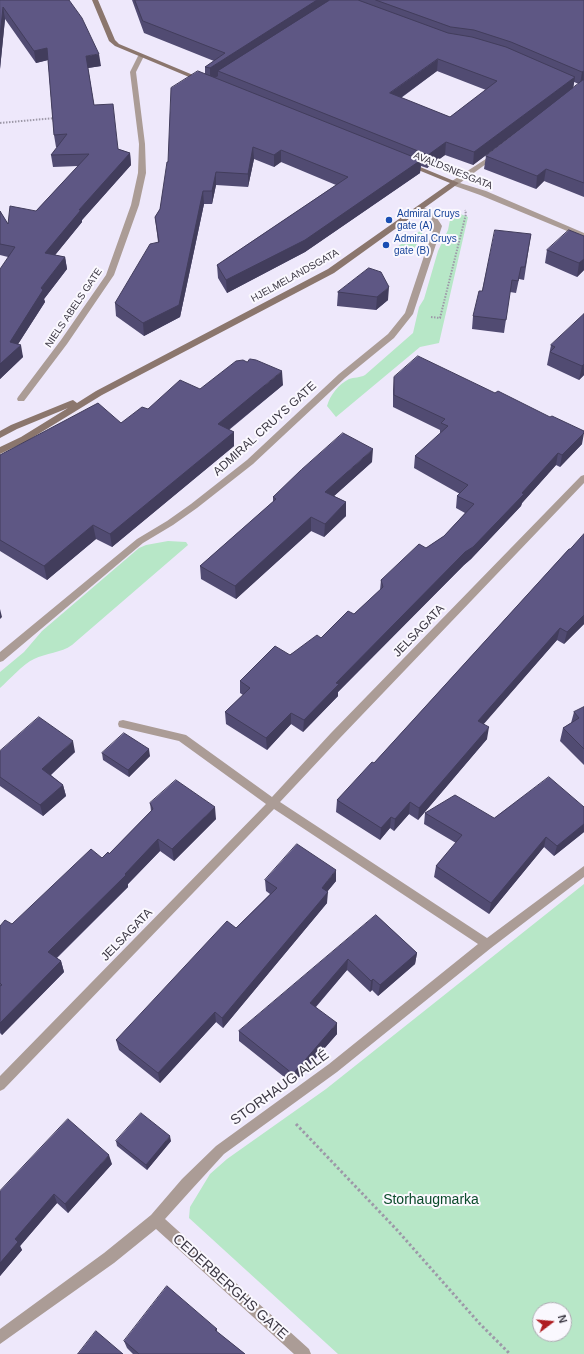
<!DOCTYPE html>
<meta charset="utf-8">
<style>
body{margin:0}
#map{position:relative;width:584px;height:1354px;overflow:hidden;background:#eee8fb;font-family:Arial,sans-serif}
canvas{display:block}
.north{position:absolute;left:532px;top:1302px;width:40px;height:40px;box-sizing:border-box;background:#faf8fe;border:1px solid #aeabb3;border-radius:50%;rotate:74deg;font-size:11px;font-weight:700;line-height:16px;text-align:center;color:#3b3743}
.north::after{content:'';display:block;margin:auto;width:14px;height:18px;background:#af1d21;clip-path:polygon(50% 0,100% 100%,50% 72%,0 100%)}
</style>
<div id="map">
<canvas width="584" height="1354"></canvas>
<div class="north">N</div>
</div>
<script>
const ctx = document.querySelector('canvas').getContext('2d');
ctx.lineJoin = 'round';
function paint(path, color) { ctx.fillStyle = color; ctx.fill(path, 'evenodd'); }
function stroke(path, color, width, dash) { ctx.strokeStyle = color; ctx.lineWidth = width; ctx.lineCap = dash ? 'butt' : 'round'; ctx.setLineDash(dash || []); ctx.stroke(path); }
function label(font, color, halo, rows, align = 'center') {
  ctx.font = font + ' Arial,sans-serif'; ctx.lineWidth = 4; ctx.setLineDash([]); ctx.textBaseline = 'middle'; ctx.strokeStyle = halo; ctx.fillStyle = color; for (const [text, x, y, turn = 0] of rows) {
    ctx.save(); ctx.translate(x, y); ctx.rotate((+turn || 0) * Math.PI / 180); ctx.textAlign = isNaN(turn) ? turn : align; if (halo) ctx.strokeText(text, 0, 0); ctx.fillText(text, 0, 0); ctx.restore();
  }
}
paint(new Path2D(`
 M447,213H458L468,217L439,343L420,347L336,417L327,406C330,395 339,384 349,379C354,377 360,378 365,375L413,333L419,307L424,299L438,251L448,230L450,220Z
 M424,228L421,237L412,252L397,247Z
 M168,541L186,542L188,545L72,645C61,653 46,653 34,659C23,664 9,680 0,688V672L24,652L42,631L139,548L146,545Z
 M584,884V1354H338L189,1218L190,1207L210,1174L227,1159L326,1089ZM540,1310H564V1334H540Z`), '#b7e7c7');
stroke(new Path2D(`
 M0,123L55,118
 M431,317L440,318L466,214L465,210`), '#9d98a8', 2, [1.5, 1.5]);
stroke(new Path2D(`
 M296,1124L397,1230L480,1324L510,1354`), '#9d98a8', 3, [2.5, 2.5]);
paint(new Path2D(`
 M141,54L144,56L136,72L145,144L146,173L139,205L114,275L67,344L24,401H18L17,399L18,397L61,340L106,275L131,205L138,173L139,144L130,72L138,56Z
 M495,153L497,154V156L460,183L486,191L584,233V238L480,195L452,185V181Z
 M417,207C429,206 437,217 442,226L413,314L394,338L345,378L253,464L197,508L173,525L143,543L3,661L0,662V652L137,539L167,521L191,504L247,460L339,374L388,334L405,313L434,226L430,218L417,211Z
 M584,475V483L339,739L280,802L487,938L584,866V877L491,948L337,1072L224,1154L192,1189L165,1219L309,1349L311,1354H294L156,1229L114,1263L0,1344V1329L104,1253L151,1215L182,1179L216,1146L329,1064L478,944L274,809L4,1089L0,1091V1076L266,804L179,741L119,727L118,724L119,721L123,720L186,735L272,797L331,733L581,476Z`), '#ab9c96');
paint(new Path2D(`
 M92,0H98L115,40L119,44L205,80V82H201L115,46L109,41Z
 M408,162L459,183L334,273L102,395L27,441L0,454V447L21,437L68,408L17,429L0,438V431L11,425L70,401L73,400L77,403L96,391L328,269L450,183L406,165V163Z`), '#8b766d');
paint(new Path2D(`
 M0,0L101,66L88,68L94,105L118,149L130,153L131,165L82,220V222L55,255L65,257L67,269L44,299L45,302L18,344L23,357L0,379L8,257L0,255V211L8,224L36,211L78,166L53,167L51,155L58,147H56L54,135L48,60L36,63L5,19L0,69Z
 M132,0H584V197L544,181L536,189L484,169L486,156L530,122L473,165L445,155L427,168L421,166L420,173L305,252L227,293L218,278L217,265L336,185L281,162L274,167L254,159L248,187L216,185L212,204H204L180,317L144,336L116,316L115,303L158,242L155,217L160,209L168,162L205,74V67L214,61L144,33ZM437,71L486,90L450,117L401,98ZM574,82L579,84L573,88Z
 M531,234L524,280L519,279L516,293L510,292L504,333L472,329L473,316L482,291Z
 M584,236V270L577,277L545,263L547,250Z
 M369,268L388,300L376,310L337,306L338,292Z
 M584,314V375L579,380L547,365L551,345Z
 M394,377L582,444L560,467L556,465L522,503L521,506L471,559L464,565L338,692V696L303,732L291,724L267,750L226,724L225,712L243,695L240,693V681L321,638L354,614L380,590L381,580L426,548L444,536L465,513L456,508L457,496L460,494L414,468L415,456L440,434V430L393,407V390Z
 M283,385L229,430L234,432V446L112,547L96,539L47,580L0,551V455L121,423L148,409L200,389Z
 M372,462L334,496L346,502V516L324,537L311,531L236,599L201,579L200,566L273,502V497Z
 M569,549L584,624L564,644L557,640L483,724L487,739L418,820L409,814L394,831L390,828L380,840L336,812L337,800L374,763Z
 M584,707V765L560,741L563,728L571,723L574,712Z
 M0,751L75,752L51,775L63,785L66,796L43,816L0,786Z
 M102,753L150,756L129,777L103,760Z
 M150,803L216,819L174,861L160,851L128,884V887L57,958L61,961L64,972L2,1035L0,1033V926L12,924L102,858L109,854L151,811Z
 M584,807V832L554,856L544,847L489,914L434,877L436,866L456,843L424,824L425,813L494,818Z
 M265,880L336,881L327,892V903L223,1028L216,1022L160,1083L119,1050L116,1040L236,928L270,894L266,891Z
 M376,915L417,953L415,964L378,996L372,990L370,992L347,970L316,1007L337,1034L293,1084L239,1041V1031Z
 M116,1141H171L147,1170L117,1146Z
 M112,1164L68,1213L57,1203L20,1246L22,1250L0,1276V1191Z
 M217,1329V1332L245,1354H133L127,1348L124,1341Z`), '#514b72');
paint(new Path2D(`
 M317,0H332L218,71V76L210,81V68Z
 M3,7L5,19L0,69V37Z
 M47,48L48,60L36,63L34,51Z
 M99,54L101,66L88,68L86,56Z
 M438,59L437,71L389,106L390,93Z
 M584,71V83L580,84L582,72Z
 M575,77L573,89L473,165L474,152Z
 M446,142L445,155L427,168L428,155Z
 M253,147L254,159L248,187V174Z
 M281,150V162L274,167V155Z
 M130,153L131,165L82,220V222L47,265L45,253L79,210Z
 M421,160L420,173L305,252L227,293L226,280Z
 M546,169L544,181L536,189L537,176Z
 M216,172V185L212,204V191Z
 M203,191L204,204L180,317L144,336L143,323Z
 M65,257L67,269L44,299L45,302L13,352L21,345L23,357L0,379V364L10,342L41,288Z
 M584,259V270L577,277L579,263Z
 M389,287L388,300L376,310L377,297Z
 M584,364V375L579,380L582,366Z
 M282,371L283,385L218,438V424Z
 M234,432V446L112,547L110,534Z
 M584,433L582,444L560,467L562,455Z
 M373,449L372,462L324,505L325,492Z
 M558,453L556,465L522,503L521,506L471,559L464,565L338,692V696L303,732L304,720L336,683L522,493Z
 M346,502V516L324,537L325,524Z
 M311,517V531L236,599L235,586Z
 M93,525L96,539L47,580L44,566Z
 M0,609L2,617L0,619Z
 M584,615V624L564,644L567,632Z
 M560,628L557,640L476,733L478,721Z
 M291,713V724L267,750L266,738Z
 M489,727L487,739L418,820L419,808Z
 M73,741L75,752L45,780L42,769Z
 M149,749L150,756L129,777L128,770Z
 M63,785L66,796L43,816L40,805Z
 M410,802L409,814L394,831L395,819Z
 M215,807L216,819L174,861L172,849Z
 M391,817L390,828L380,840L381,828Z
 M584,824V832L554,856L557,846Z
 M546,837L544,847L489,914L491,903Z
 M158,839L160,851L128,884V887L51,963L48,952Z
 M336,870V881L321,899L322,888Z
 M328,892L327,903L223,1028L222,1018Z
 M417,953L415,964L378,996L380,985Z
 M348,959L347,970L310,1013V1003Z
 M61,961L64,972L2,1035L0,1029V1023Z
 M373,979L372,990L370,992L371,981Z
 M215,1012L216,1022L160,1083L158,1073Z
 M337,1023V1034L293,1084V1074Z
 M170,1136L171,1141L147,1170L146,1165Z
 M109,1155L112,1164L68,1213L65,1204Z
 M54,1194L57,1203L20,1246L22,1250L0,1276V1263L15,1239Z`), '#423d5c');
const building = new Path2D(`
 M0,0H69L82,18L99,54L86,56L94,105L113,104L118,149L130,153L79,210H81L45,253L65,257L41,288L43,290L10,342L21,345L0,364V269L15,247L0,244V211L8,224L10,206L36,211L89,154L51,155L67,134L54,135L47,48L34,51L3,7L0,37Z
 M135,0H317L210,68L205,67L225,53L143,21Z
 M330,0H358L448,33L472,37L506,47L575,77L474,152L446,142L428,155L218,71ZM438,59L497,81L450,117L390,93Z
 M376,0H584V71L582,72L511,42L474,30L451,27Z
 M198,71L421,160L305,240L226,280L217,265L348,177L281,150L274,155L253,147L248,174L216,172L212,191H203L179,305L143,323L115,303L150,244L159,242L155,217L160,209L167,162H168L171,88Z
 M583,80H584V183L546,169L537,176L486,156Z
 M495,230L531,234L525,267H521L518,281L512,280L506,320L473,316L479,291H482Z
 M569,230L584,236V259L579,263L547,250Z
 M369,268L381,272L389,287L377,297L338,292Z
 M584,314V364L582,366L550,352L555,347L551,345Z
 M418,356L495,393L498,391L550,417L552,416L584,431V433L562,455L558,453L522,493L524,494L473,547L465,552L336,683L339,684L304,720L291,713L266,738L225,712L250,688L240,681L275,646L290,655L317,635L321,638L348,611L354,614L383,587L381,580L419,544L426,548L444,536L474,504L457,496L468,485L415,456L448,426L441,423L445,419L394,395V377Z
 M250,359L256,360L282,371L218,424L234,432L110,534L93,525L44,566L0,540V455L98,403L121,423L142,407L148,409L180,380L200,389L236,361L243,360L247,362Z
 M343,433L373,449L325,492L346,502L325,524L311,517L235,586L200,566L276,499L273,497L301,470Z
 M584,534V615L567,632L560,628L478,721L489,727L419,808L410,802L395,819L391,817L381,828L337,800L372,762L374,763L569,549H570Z
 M584,707V749L563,728L579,718L574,712Z
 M39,717L73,741L42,769L63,785L40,805L0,777V751Z
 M124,733L149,749L128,770L102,753Z
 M549,777L584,807V824L557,846L546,837L491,903L436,866L462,835L425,813L455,795L494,818Z
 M176,780L215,807L172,849L158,839L125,874L126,875L48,952L61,961L0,1023V986L2,985L0,983V926L5,920L12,924L91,849L102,858L108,852L109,854L153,809L150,803Z
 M297,844L336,870L322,888L328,892L222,1018L215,1012L158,1073L116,1040L227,921L236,928L277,888L265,880Z
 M376,915L417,953L380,985L373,979L371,981L348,959L310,1003L337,1023L293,1074L239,1031Z
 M141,1113L170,1136L146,1165L116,1141Z
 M68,1119L109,1155L65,1204L54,1194L15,1239L18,1242L0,1263V1191Z
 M167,1286L217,1329L215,1330L245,1354H139L124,1341Z
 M96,1331L123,1354H78Z`);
paint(building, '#5e5784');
stroke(building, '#423d5c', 1);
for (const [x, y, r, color] of [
 [389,220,4,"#1a4fb4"],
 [386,245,4,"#1a4fb4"]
]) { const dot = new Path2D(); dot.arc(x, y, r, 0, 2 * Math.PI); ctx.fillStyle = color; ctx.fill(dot); stroke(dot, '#faf8fe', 1.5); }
label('10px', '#3b3743', '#faf8fe', [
 ["AVALDSNESGATA",453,171,22],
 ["HJELMELANDSGATA",295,276,-29],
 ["NIELS ABELS GATE",74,308,-56]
]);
label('10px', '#164399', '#faf8fe', [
 ["Admiral Cruys",397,214],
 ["gate (A)",397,226],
 ["Admiral Cruys",394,239],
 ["gate (B)",394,251]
], 'left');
label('12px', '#3b3743', '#faf8fe', [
 ["ADMIRAL CRUYS GATE",265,429,-42],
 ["JELSAGATA",419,631,-46],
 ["JELSAGATA",127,935,-46]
]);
label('14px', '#3b3743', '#faf8fe', [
 ["STORHAUG ALLÉ",280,1088,-36],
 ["CEDERBERGHS GATE",230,1287,42]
]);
label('14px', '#0a4a2a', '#faf8fe', [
 ["Storhaugmarka",431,1200]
]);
</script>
